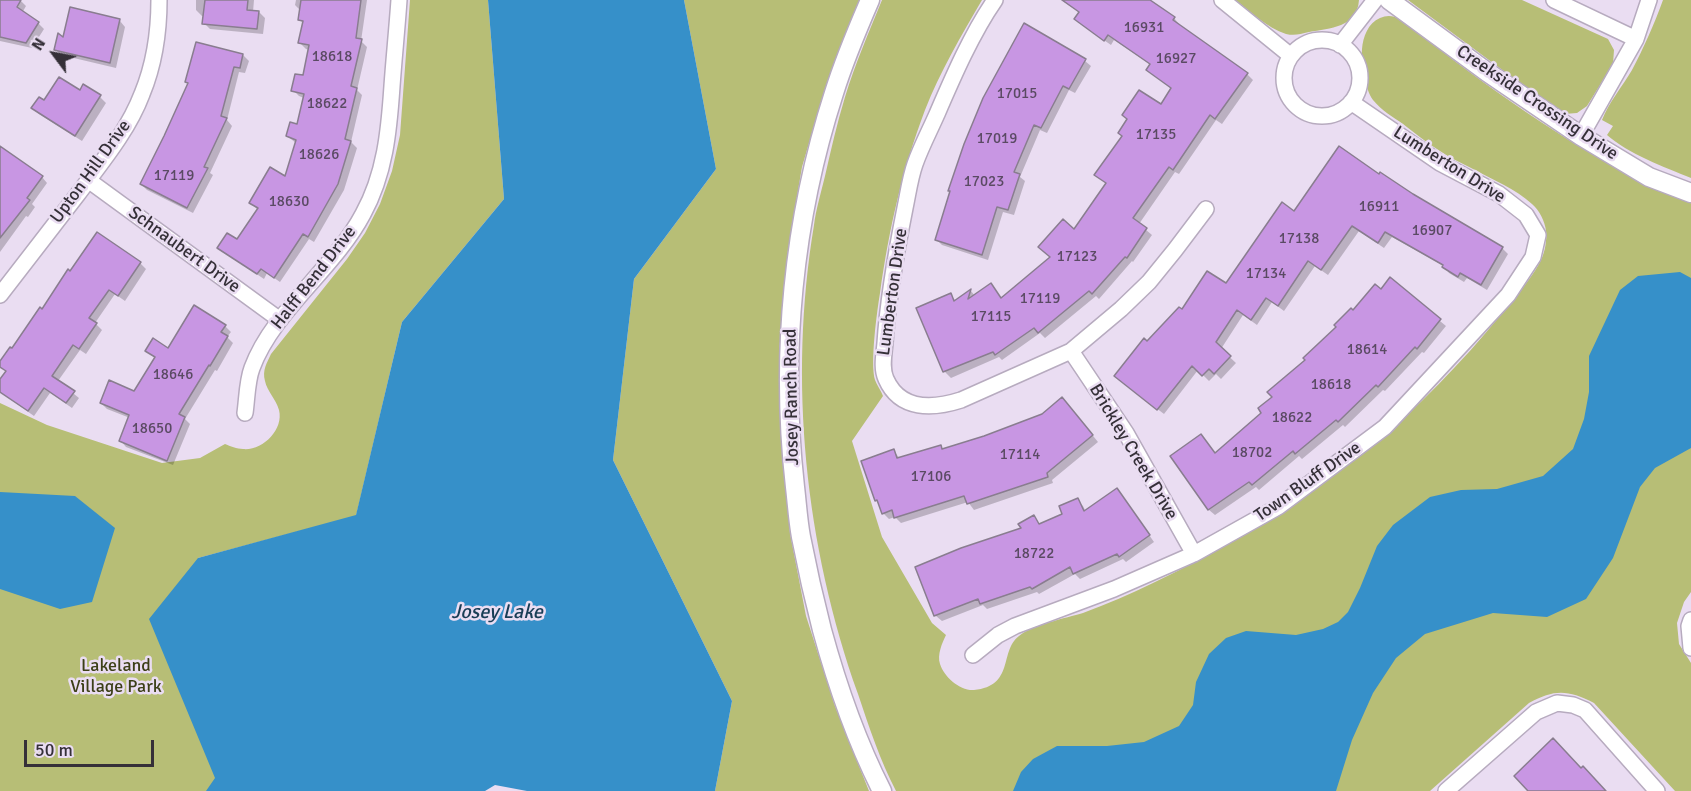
<!DOCTYPE html>
<style>
body{margin:0}
#map{position:relative;width:1691px;height:791px;overflow:hidden;background:#eaddf2;font-family:Signika,sans-serif}
canvas{display:block}
.north{position:absolute;left:24px;top:24px;width:60px;height:60px;-webkit-text-stroke:4px #eaddf2;paint-order:stroke;rotate:302deg;font-size:16px;font-weight:700;line-height:24px;text-align:center;color:#353038}
.north::after{content:'';display:block;margin:auto;width:21px;height:27px;background:#353038;clip-path:polygon(50% 0,100% 100%,50% 72%,0 100%)}
.scale{position:absolute;left:24px;top:740px;width:130px;height:27px;box-sizing:border-box;border:3px solid #353038;border-top:0;padding-left:8px;font-size:18px;line-height:21px;white-space:nowrap;color:#353038;-webkit-text-stroke:4px #eaddf2;paint-order:stroke}
</style>
<div id="map">
<canvas width="1691" height="791"></canvas>
<div class="north">N</div>
<div class="scale">50 m</div>
</div>
<script>
const ctx = document.querySelector('canvas').getContext('2d');
ctx.lineJoin = 'round';
function paint(path, color) { ctx.fillStyle = color; ctx.fill(path, 'evenodd'); }
function stroke(path, color, width, dash) { ctx.strokeStyle = color; ctx.lineWidth = width; ctx.lineCap = dash ? 'butt' : 'round'; ctx.setLineDash(dash || []); ctx.stroke(path); }
function label(font, color, halo, rows, align = 'center') {
  ctx.font = font + ' Signika,sans-serif'; ctx.lineWidth = 5; ctx.setLineDash([]); ctx.textBaseline = 'middle'; ctx.strokeStyle = halo; ctx.fillStyle = color; for (const [text, x, y, turn = 0] of rows) {
    ctx.save(); ctx.translate(x, y); ctx.rotate((+turn || 0) * Math.PI / 180); ctx.textAlign = isNaN(turn) ? turn : align; if (halo) ctx.strokeText(text, 0, 0); ctx.fillText(text, 0, 0); ctx.restore();
  }
}
paint(new Path2D(`
 M410,0H488L504,199L402,322L356,516L198,558L272,791H0V403L47,425L162,463L200,458L225,444C230,446 237,449 243,449C262,451 284,430 279,410C276,399 267,391 265,381C262,370 267,363 271,354L347,259L365,233L380,204L392,171L400,135Z
 M684,0H861L824,92L802,167L788,250L779,353L781,438L790,533L806,616L835,706L869,791H715L732,701L613,460L634,279L716,169Z
 M882,0H982C961,36 940,72 925,110C902,171 889,229 880,293C877,311 870,363 875,380C877,385 881,391 883,396L852,441L882,537L932,623L946,635C942,643 937,655 940,664C944,677 960,691 974,690C1015,686 999,651 1019,636C1032,625 1066,618 1083,613C1107,604 1131,594 1153,583C1266,529 1370,459 1455,367C1476,345 1496,321 1515,297C1524,286 1534,274 1541,260C1545,252 1547,240 1546,231C1545,221 1539,210 1532,204C1516,189 1493,180 1473,169C1462,163 1450,158 1440,151C1427,143 1415,133 1403,124C1393,117 1381,110 1373,100C1365,89 1361,63 1362,49C1363,37 1368,23 1380,18C1385,16 1389,15 1395,17C1402,20 1408,25 1414,30C1428,40 1442,51 1456,62C1530,117 1605,168 1691,202V592L1684,602L1677,623L1679,644L1691,663V791H1675L1594,703C1568,690 1555,689 1529,703L1430,791H896C880,760 869,727 858,694C805,545 788,381 814,225C816,209 821,193 825,176C831,150 837,123 845,97C855,64 869,32 882,0Z
 M1235,0H1359C1357,28 1330,28 1309,32C1300,34 1295,36 1286,34C1267,28 1250,11 1235,0Z
 M1408,0H1522L1608,39L1614,50L1613,64L1587,106L1577,113L1564,114L1501,69Z
 M1663,0H1691V178C1666,168 1627,153 1607,135L1613,126L1602,120C1609,102 1622,87 1632,70C1644,47 1654,25 1663,0Z`), '#b7be76');
paint(new Path2D(`
 M488,0H684L716,169L634,279L613,460L732,701L715,791H527L495,785L485,791H206L215,778L149,619L198,558L356,515L402,322L504,199Z
 M1680,272L1691,278V448L1655,468L1640,487L1613,558L1586,599L1547,617L1493,613L1425,634L1396,658L1373,693L1352,740L1336,791H1013L1021,772L1033,759L1057,746H1107L1144,742L1179,726L1193,705L1196,682L1209,654L1226,638L1246,631L1296,635L1323,629L1338,622L1348,612L1360,588L1377,546L1393,525L1430,497L1461,490L1497,489L1543,476L1573,449L1584,419L1589,392V356L1620,290L1638,276Z
 M0,492L75,496L115,528L92,602L60,609L0,589Z`), '#3690c9');
paint(new Path2D(`
 M0,0H20L26,6L22,13L38,23L44,29L32,48L0,41Z
 M196,0H254L253,12H259L265,18L263,34L210,29L204,23L205,16H202L196,10Z
 M296,0H367L361,41L367,47L357,90L362,95L351,142L357,148L344,190L314,242L309,239L280,282L267,273L264,279L225,253L219,248L237,241L258,210L251,203L286,178L296,143L287,136L298,126L304,98L299,96L293,90L304,77L310,50L306,49L300,43L304,24L300,20L301,11L295,5Z
 M1061,0H1148L1174,18L1179,24V25L1247,74L1253,80L1222,124L1216,120L1179,174L1175,172L1139,224L1152,235L1133,262L1132,261L1099,299L1096,296L1045,338L1040,333L1002,360L999,357L951,378L945,372L918,309L950,295L956,301L971,291L975,296L1002,299L1052,257L1074,231L1107,184L1096,175L1161,106L1172,89L1148,70L1151,65L1114,40L1111,45L1082,25L1076,19L1080,13Z
 M120,21L125,27L116,68L61,55L55,49L64,39Z
 M243,55L249,61L245,73L239,72L227,120L232,126L210,173L213,175L193,213L147,190L141,184L189,84L187,82Z
 M1085,61L1091,66L1075,93L1069,90L1047,133L1040,130L1020,177L1025,181L1014,215L1003,212L988,260L942,245L936,239L952,192Z
 M84,86L100,97L106,103L82,141L39,114L33,108L45,103L80,92Z
 M0,148L42,177L47,183L32,204L35,207L28,217L26,216L0,252Z
 M1379,176L1502,248L1508,254L1487,290L1467,278L1464,282L1449,273L1444,266L1392,237L1384,248L1359,231L1328,275L1315,266L1284,311L1272,302L1257,325L1243,315L1221,349L1236,363L1221,379L1216,374L1209,381L1198,370L1164,414L1122,382L1148,343L1182,312L1226,285L1295,214Z
 M140,263L146,269L125,301L115,294L95,323L102,330L86,354L80,350L58,381L79,398L72,408L50,393L34,416L0,392V382L7,372L0,366V364L12,350Z
 M1390,280L1446,326L1424,353L1422,352L1385,391L1383,390L1345,427L1343,425L1302,459L1299,456L1259,490L1256,487L1215,515L1209,510L1172,457L1201,436L1216,454L1263,413L1274,397L1307,361L1354,312L1381,291Z
 M225,326L231,332L227,337L233,343L217,371L215,370L185,419L190,424L173,465L126,447L121,441L130,418L107,409L101,403L135,393L155,358L147,351L169,350Z
 M1068,405L1098,442L1052,480L1053,483L974,510L968,502L901,523L895,517L889,519L883,513L880,505L876,500L894,451L900,459L941,447L944,450L984,438Z
 M1117,490L1122,496L1154,542L1126,562L1123,559L1080,579L1075,574L1039,594L1037,592L987,609L983,605L942,621L936,616L917,568L1023,529L1033,517L1040,525L1064,514L1077,500L1083,506L1086,512Z`), '#0003');
const building = new Path2D(`
 M0,0H21L17,7L39,22L26,43L0,37Z
 M205,0H248L247,10L259,11L257,29L202,24Z
 M301,0H361L356,38L362,39L351,86L357,88L345,139L351,141L338,184L308,237L303,234L274,278L261,269L257,274L217,248L227,233L237,239L258,208L249,203L270,167L285,176L296,140L286,136L290,122L297,124L304,94L291,91L295,74L303,75L309,45L298,43L303,21L298,20Z
 M1062,0H1150L1175,17L1173,20L1248,73L1215,119L1210,115L1173,170L1169,167L1133,218L1147,228L1127,258L1125,257L1092,294L1089,291L1038,333L1034,328L995,355L993,352L943,372L916,308L951,293L954,301L971,289L968,299L991,283L1001,298L1050,257L1038,247L1063,219L1074,229L1106,183L1094,175L1122,136L1118,133L1127,119L1122,115L1139,90L1161,104L1171,88L1146,70L1150,64L1108,35L1104,41L1074,19L1079,12Z
 M70,7L120,19L110,63L54,50L58,33L63,37Z
 M1024,23L1086,59L1069,89L1063,86L1041,128L1034,125L1014,172L1020,174L1008,210L997,207L982,255L935,240L950,191H948L964,144L983,98Z
 M196,42L243,54L240,68L234,67L221,116L227,118L204,167L208,168L187,208L140,184L164,136L188,83L185,82Z
 M59,77L80,90L83,84L101,95L75,136L31,108L39,97L44,100Z
 M0,146L43,176L27,198L30,200L0,238Z
 M1339,146L1379,174L1380,172L1413,194L1503,247L1481,285L1460,273L1458,277L1442,267L1443,265L1385,232L1378,243L1352,226L1321,270L1308,261L1278,306L1266,298L1251,320L1237,310L1216,342L1231,356L1214,374L1209,369L1202,376L1192,366L1157,410L1114,376L1144,338L1147,341L1179,307L1182,309L1207,271L1226,283L1282,202L1294,211Z
 M97,232L141,262L118,296L109,290L89,318L97,323L79,349L73,345L52,376L75,391L66,403L44,388L28,411L0,392V379L6,371L0,367V361L10,347L12,348L40,307L42,309L68,269L70,271Z
 M1390,277L1441,319L1417,349L1415,347L1378,387L1376,385L1338,422L1336,420L1295,454L1293,451L1252,485L1249,482L1208,510L1170,456L1201,434L1215,453L1261,413L1258,408L1272,397L1267,392L1305,360L1303,358L1336,327L1334,325L1351,308L1353,310L1375,284L1381,289Z
 M194,305L226,325L221,332L228,336L210,366L209,365L179,414L185,417L167,461L119,441L129,415L100,403L109,380L134,391L155,357L145,351L153,338L168,348Z
 M1062,397L1093,435L1047,473L1048,477L967,504L964,496L894,518L892,510L882,514L877,500L875,501L861,461L894,449L897,458L941,445L942,449L984,436L1042,414Z
 M1117,488L1150,535L1119,557L1117,554L1073,574L1070,567L1032,589L1030,587L980,604L978,599L934,616L915,567L961,548L1021,528L1018,524L1034,515L1039,524L1062,514L1059,506L1078,498L1084,511Z
 M1553,738L1581,768L1583,766L1606,791H1528L1514,776Z`);
paint(building, '#c896e3');
stroke(building, '#897d8f', 1.5);
const minor = new Path2D(`
 M995,0C972,33 953,77 937,114C930,130 921,147 915,164C910,178 908,194 905,208C896,253 888,297 885,343C884,355 881,368 886,379C900,411 933,409 961,400L1071,351L1121,309L1149,282L1175,250L1206,209
 M1222,0L1291,56
 M1554,0L1636,39
 M1284 78a38 38 0 1 1 76 0a38 38 0 1 1-76 0Z
 M1340,45L1375,0
 M1581,136L1636,39L1649,0
 M88,180L280,320
 M0,295C26,261 52,228 78,194C101,163 128,131 142,94C154,65 159,31 159,0
 M1071,351L1126,433L1194,554
 M245,413C247,399 247,381 252,368C273,311 334,269 363,214C385,174 389,131 392,86C394,58 397,29 399,0
 M1691,620L1689,626L1691,648
 M973,655L998,635L1015,626L1114,589L1194,554L1278,507L1385,427L1508,295L1533,257L1538,235L1526,215L1499,194L1440,163L1351,102
 M1446,791L1536,712L1557,703L1573,705L1585,710L1657,791`);
const tertiary = new Path2D(`
 M870,0C857,30 844,61 834,93C793,220 780,355 795,487C797,504 798,521 801,537C807,568 814,599 822,630C837,685 856,740 882,791
 M1389,0L1487,72L1581,136L1649,177L1691,193`);
stroke(minor, '#b7abbf', 18);
stroke(tertiary, '#b7abbf', 21);
stroke(minor, '#fff', 15);
stroke(tertiary, '#fff', 18);
label('15px', '#5a4a63', null, [
 ["16931",1144,28],
 ["18618",332,57],
 ["16927",1176,59],
 ["17015",1017,94],
 ["18622",327,104],
 ["17135",1156,135],
 ["17019",997,139],
 ["18626",319,155],
 ["17119",174,176],
 ["17023",984,182],
 ["18630",289,202],
 ["16911",1379,207],
 ["16907",1432,231],
 ["17138",1299,239],
 ["17123",1077,257],
 ["17134",1266,274],
 ["17119",1040,299],
 ["17115",991,317],
 ["18614",1367,350],
 ["18646",173,375],
 ["18618",1331,385],
 ["18622",1292,418],
 ["18650",152,429],
 ["18702",1252,453],
 ["17114",1020,455],
 ["17106",931,477],
 ["18722",1034,554]
]);
label('18px', '#353038', '#eaddf2', [
 ["Creekside Crossing Drive",1537,103,34],
 ["Lumberton Drive",1449,165,32],
 ["Upton Hill Drive",91,172,-54],
 ["Schnaubert Drive",184,250,36],
 ["Halff Bend Drive",314,278,-52],
 ["Lumberton Drive",893,292,-82],
 ["Josey Ranch Road",792,397,-91],
 ["Brickley Creek Drive",1133,452,59],
 ["Town Bluff Drive",1308,482,-35]
]);
label('18px', '#3c3f17', '#eaddf2', [
 ["Lakeland",116,666],
 ["Village Park",116,687]
]);
label('italic 20px', '#183d56', '#eaddf2', [
 ["Josey Lake",497,613]
]);
</script>
